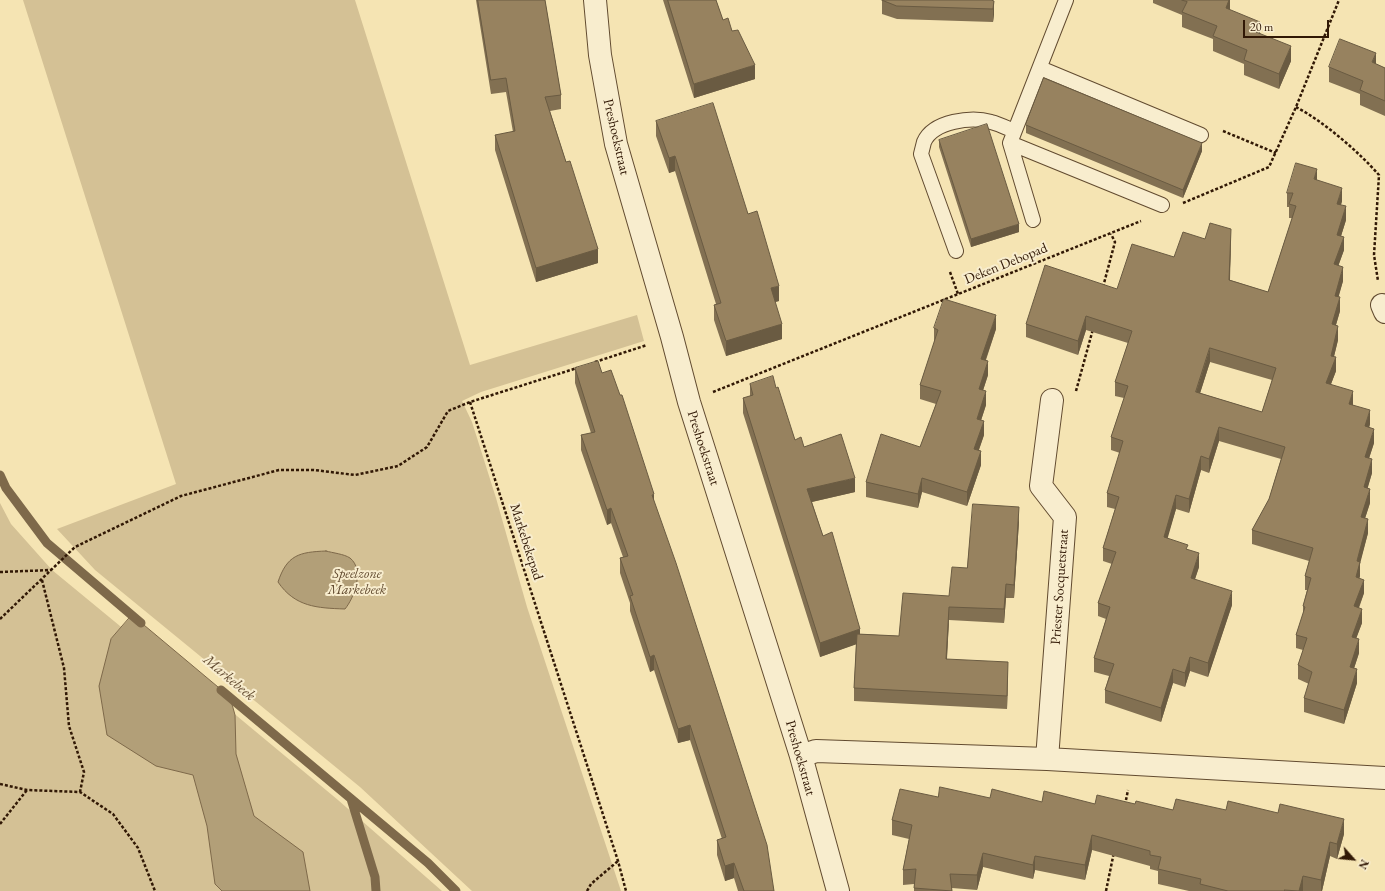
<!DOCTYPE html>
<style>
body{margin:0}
#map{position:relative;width:1385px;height:891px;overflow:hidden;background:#f5e4b3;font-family:"EB Garamond",serif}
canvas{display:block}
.north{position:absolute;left:1333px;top:839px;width:40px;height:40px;-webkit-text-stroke:3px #f8edce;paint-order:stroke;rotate:117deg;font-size:11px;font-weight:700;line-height:16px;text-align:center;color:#311805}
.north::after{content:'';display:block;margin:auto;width:14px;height:18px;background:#311805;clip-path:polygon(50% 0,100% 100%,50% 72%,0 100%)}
.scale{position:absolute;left:1243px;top:20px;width:86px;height:18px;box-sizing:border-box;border:2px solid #311805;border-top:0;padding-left:5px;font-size:12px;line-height:14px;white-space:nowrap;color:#311805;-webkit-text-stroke:3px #f8edce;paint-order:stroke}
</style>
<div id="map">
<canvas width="1385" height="891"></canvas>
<div class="north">N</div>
<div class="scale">20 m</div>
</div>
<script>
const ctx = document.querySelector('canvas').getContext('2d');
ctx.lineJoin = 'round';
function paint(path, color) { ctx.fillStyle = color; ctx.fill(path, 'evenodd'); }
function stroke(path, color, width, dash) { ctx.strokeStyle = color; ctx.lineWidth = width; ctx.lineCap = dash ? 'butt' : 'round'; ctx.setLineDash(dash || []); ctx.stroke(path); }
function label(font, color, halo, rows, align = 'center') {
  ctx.font = font + ' "EB Garamond",serif'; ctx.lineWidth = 4; ctx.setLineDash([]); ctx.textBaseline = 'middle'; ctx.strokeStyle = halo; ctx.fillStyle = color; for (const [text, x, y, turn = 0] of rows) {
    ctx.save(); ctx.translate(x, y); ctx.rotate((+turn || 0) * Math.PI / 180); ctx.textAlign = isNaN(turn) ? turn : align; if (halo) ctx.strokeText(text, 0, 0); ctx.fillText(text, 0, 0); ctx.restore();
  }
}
paint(new Path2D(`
 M23,0H355L470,365L637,315L644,341L481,392L462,401L472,422L496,498L527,607L621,891H472L360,787L95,570L57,529L176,484Z
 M0,503L11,524L52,570L120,626L184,672L338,800L442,891H0Z`), '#d4c195');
const water = new Path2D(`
 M326,551C333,553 344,554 350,558C365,570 354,598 345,609C317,608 295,607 278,582C287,555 299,552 326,551Z
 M132,615L230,697L235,715L236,754L254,816L303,852L310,891H222L215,884L207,826L193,775L156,766L107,735L99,686L111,639Z`);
paint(water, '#b29f78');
stroke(water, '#7e694a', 1);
stroke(new Path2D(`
 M0,475L6,488L47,543L141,623
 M221,690L428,863L456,891
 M351,799L375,877L376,891`), '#7e694a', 9);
const lane = new Path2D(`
 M1066,0L1010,143L1162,205
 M1040,68L1201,135
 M1010,143L1033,220
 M956,251L921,154C922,150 923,146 924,142C933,121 972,116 991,122C999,124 1007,128 1014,131`);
const street = new Path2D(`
 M595,0L600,55L616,144L672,337L689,402L801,756L838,891
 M1382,305L1385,312
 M801,756L816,751L1047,759L1385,778
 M1047,759L1065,517L1041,486L1052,400`);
stroke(lane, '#624b30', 16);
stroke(street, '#624b30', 24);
stroke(new Path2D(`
 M1296,107C1323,121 1359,152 1379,175L1374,255L1378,281
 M1223,131L1276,153
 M1183,203L1269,167L1296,107L1339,0
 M950,272L958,294
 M1103,287L1115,242L1111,234
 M595,362L647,345
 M1076,391L1093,329
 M713,392L1141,221
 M470,402L618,861L626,891
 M0,572L51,570
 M42,580L64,668L69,726L84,772L80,792
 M0,619L75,547L181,496L279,470H314L355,475L398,466L427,447L448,411L470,402L577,368
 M0,784L27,790L80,792L113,814L138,848L155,891
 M1125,805L1128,790
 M0,824L27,790
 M587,891L591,884L618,861
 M1106,891L1114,852`), '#311805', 2.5, [3, 2]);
stroke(lane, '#f8edce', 14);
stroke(street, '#f8edce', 22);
paint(new Path2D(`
 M476,0H545L561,95V109L550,111L598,263L536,282L495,150V135L513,132L506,92L491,94Z
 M663,0H716L723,20L732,31L755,79L694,98Z
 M882,0L994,1V14L993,22L897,19L882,14Z
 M1153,0H1230V10L1260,33L1291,61L1279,89L1244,75V64L1213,51V39L1182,27V15L1153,3Z
 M1376,64L1385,68V116L1360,105V94L1329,82V67Z
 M656,121L748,214L779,301L775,302L782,339L726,356L714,320V305L716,304L675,171L669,173L656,136Z
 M1026,125L1202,151L1183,198L1026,133Z
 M939,140L1019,232L971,247L939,147Z
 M1317,180L1342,201L1341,205L1346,220L1341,236L1344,250L1338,266L1343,281L1338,297L1340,311L1336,325L1338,340L1334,356L1336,371L1331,384L1353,405L1370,424L1369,428L1374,443L1369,458L1372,473L1367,489L1370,503L1365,518L1368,533L1360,562V576L1359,578L1364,593L1359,608L1362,623L1356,638L1359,653L1354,668L1357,683L1344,724L1304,712V698L1309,684L1298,679V665L1303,650L1296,648V635L1303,614V606L1307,590H1305V576L1309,561L1252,544V530L1269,499L1281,459L1219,441L1209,473L1201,470L1189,513L1176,509L1167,538L1188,550L1199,567L1195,579L1232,605L1208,677L1190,671L1185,687L1173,683L1161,722L1105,703V690L1109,676L1094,672V658L1106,619L1098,616V603L1112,564L1103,561V548L1115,509L1107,507V493L1120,453L1111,450V437L1124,398L1115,396V382L1128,343L1086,330L1078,355L1026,337V324L1117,289L1205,239L1231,243L1230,280L1268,292L1292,218H1289V207H1287V193ZM1210,362L1272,380L1262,412L1200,393Z
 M934,328L996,329L986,360L988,375L983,390L986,405L981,420L984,435L979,450L981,465L967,506L922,492L918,508L866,497V482L920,447L936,404L920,399V385L934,343Z
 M575,368L602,373L654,502L774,891H738L734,878L725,881L717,855V840L722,839L690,740L678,743L654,670L650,672L630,611V603L620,573V558L623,557L611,523L607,525L581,450V435L591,433L575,383Z
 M750,384L776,388L795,440L804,447L855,492L812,502L823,536L860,634L899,636L949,596L967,568L1019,521L1014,598H1006L1004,623L949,620L947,659L1008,676L1007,709L854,701V688L856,644L820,657L743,413V398L750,396Z
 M938,797L990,798L1042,802L1095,804H1135L1173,810H1226L1344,834L1337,859L1330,856L1322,891H1189L1158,884V871L1150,869V866L1092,850L1085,880L1035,870L1033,879L983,867L977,890L952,888V891H914V884L903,885V870L909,839L892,835V820Z`), '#827052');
paint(new Path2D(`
 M1229,0H1230V13L1226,8Z
 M994,1V14L993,22V9Z
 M1260,22V37L1256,32Z
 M1291,46V61L1279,89V74Z
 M1376,53V68L1372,62Z
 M755,65V79L694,98V84Z
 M1202,143V151L1183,198V190Z
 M675,156V171L669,173V158Z
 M1317,169V183L1314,179Z
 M1342,188V201L1337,217V204Z
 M1346,206V220L1337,249V235Z
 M1019,224V232L971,247V239Z
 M1231,229V243L1229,294V280Z
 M1344,237V250L1334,278V264Z
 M598,249V263L536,282V268Z
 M1343,267V281L1335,310V296Z
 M779,286V301L771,303V288Z
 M1340,297V311L1332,338V324Z
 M996,315V329L981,373V359Z
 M1086,316V330L1078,355V341Z
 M782,324V339L726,356V341Z
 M1338,326V340L1331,369V356Z
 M1210,348V362L1196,406V392Z
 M1336,357V371L1326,397V383Z
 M988,361V375L979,403V389Z
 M986,391V405L977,433V419Z
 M1353,391V405L1349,418V404Z
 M1370,410V424L1365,440V426Z
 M984,421V435L974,463V449Z
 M1219,427V441L1209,473V459Z
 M1374,429V443L1365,471V457Z
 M981,451V465L967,506V492Z
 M1201,456V470L1189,513V499Z
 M1372,459V473L1364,501V487Z
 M855,478V492L807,503V489Z
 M922,478V492L918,508V494Z
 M1370,489V503L1361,531V517Z
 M654,494V509L652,495Z
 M1176,495V509L1164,551V537Z
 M1019,507V521L1014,598V585Z
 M611,508V523L607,525V510Z
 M1368,519V533L1360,564V562V576L1356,591L1357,561Z
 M1199,553V567L1191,591V578Z
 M1364,580V593L1354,620V606Z
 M1006,584V598L1004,623V609Z
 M1232,591V605L1208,677V663Z
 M949,607V620L946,673V659Z
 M1362,609V623L1352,650V637Z
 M860,629V643L820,657V643Z
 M1359,639V653L1350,681V667Z
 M654,655V670L650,672V657Z
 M1190,657V671L1185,687V673Z
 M1008,662V676L1007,709V696Z
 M1173,669V683L1161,722V708Z
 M1357,669V683L1344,724V710Z
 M690,725V740L678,743V729Z
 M1344,819V834L1337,859V844Z
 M1092,835V850L1085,880V865Z
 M1330,842V856L1322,891H1321V880Z
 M983,853V867L977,890V875Z
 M1035,856V870L1033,879V865Z
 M734,863V878L725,881V866Z
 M1303,876V891H1299Z`), '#6a5b42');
const building = new Path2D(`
 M478,0H545L561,95L545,97L566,162L570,161L598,249L536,268L495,135L515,131L506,78L491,80Z
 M668,0H716L723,20L728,18L732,31L738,30L755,65L694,84Z
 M882,0H991L994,1L993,9L897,6Z
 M1182,0H1229L1226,8L1260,22L1256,32L1291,46L1279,74L1244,60L1247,50L1213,36L1217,26L1182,12L1187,2Z
 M1340,39L1376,53L1372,62L1385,68V101L1360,90L1363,81L1329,67Z
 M1044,78L1202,143L1183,190L1026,125Z
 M713,103L748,214L757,211L779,286L771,288L782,324L726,341L714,305L721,303L675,156L669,158L656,121Z
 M987,124L1019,224L971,239L939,140Z
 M1296,163L1317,169L1314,179L1342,188L1337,204L1346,206L1337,235L1344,237L1334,264L1343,267L1335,296L1340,297L1332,324L1338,326L1331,356L1336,357L1326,383L1353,391L1349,404L1370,410L1365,426L1374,429L1365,457L1372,459L1364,487L1370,489L1361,517L1368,519L1357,561L1360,562L1356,577L1364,580L1354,606L1362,609L1352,637L1359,639L1350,667L1357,669L1344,710L1304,698L1312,672L1298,665L1307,638L1296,635L1305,607L1303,606L1311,578L1305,576L1313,548L1252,530L1269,499L1285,447L1219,427L1209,459L1201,456L1189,499L1176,495L1164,537L1188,545L1186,549L1199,553L1191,578L1232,591L1208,663L1190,657L1185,673L1173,669L1161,708L1105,690L1114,664L1094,658L1110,607L1098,603L1116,552L1103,548L1119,497L1107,493L1123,441L1111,437L1128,386L1115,382L1132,331L1086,316L1078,341L1026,324L1045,265L1117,289L1132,244L1174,257L1183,232L1205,239L1210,223L1231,229L1229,280L1268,292L1296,206L1289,204L1293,193H1287ZM1210,348L1276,368L1262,412L1196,392Z
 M944,299L996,315L981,359L988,361L979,389L986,391L977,419L984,421L974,449L981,451L967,492L922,478L918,494L866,482L881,434L920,447L941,391L920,385L938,330L934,328Z
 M598,361L602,373L611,370L620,395H622L654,494L652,495L676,563L767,845L774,891H744L734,863L725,866L717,840L726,837L690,725L678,729L654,655L650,657L630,596L633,595L620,558L628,556L611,508L607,510L581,435L595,432L575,368Z
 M773,376L776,388L778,387L795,440L801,437L804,447L841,434L855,478L807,489L823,536L832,532L860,629L820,643L743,398L753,395L750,384Z
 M973,504L1019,507L1014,585L1006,584L1004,609L949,607L946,659L1008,662L1007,696L854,688L857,634L899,636L903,593L949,596L952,567L967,568Z
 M940,787L990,798L992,789L1042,802L1044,791L1095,804L1097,795L1135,804L1136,801L1173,810L1176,799L1226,810L1228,801L1278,813L1280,804L1344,819L1337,844L1330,842L1321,880L1303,876L1299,891L1284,890L1285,891H1228L1200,884L1201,879L1158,869L1161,857L1150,855V851L1092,835L1085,865L1035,856L1033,865L983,853L977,875L950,874L952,891L914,888L916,869L903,870L912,825L892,820L900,789L938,797Z`);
paint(building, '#97825f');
stroke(building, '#6a5b42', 1);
label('14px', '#311805', '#f8edce', [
 ["Preshoekstraat",616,137,77],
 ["Deken Debopad",1006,264,-22],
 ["Preshoekstraat",703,448,72],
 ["Markebekepad",526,542,72],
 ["Priester Socquetstraat",1060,587,-86],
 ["Preshoekstraat",800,758,74]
]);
label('italic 14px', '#624b30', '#f8edce', [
 ["Speelzone",357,574],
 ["Markebeek",357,590]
]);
label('italic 15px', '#654e33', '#f8edce', [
 ["Markebeek",229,678,40]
]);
</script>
